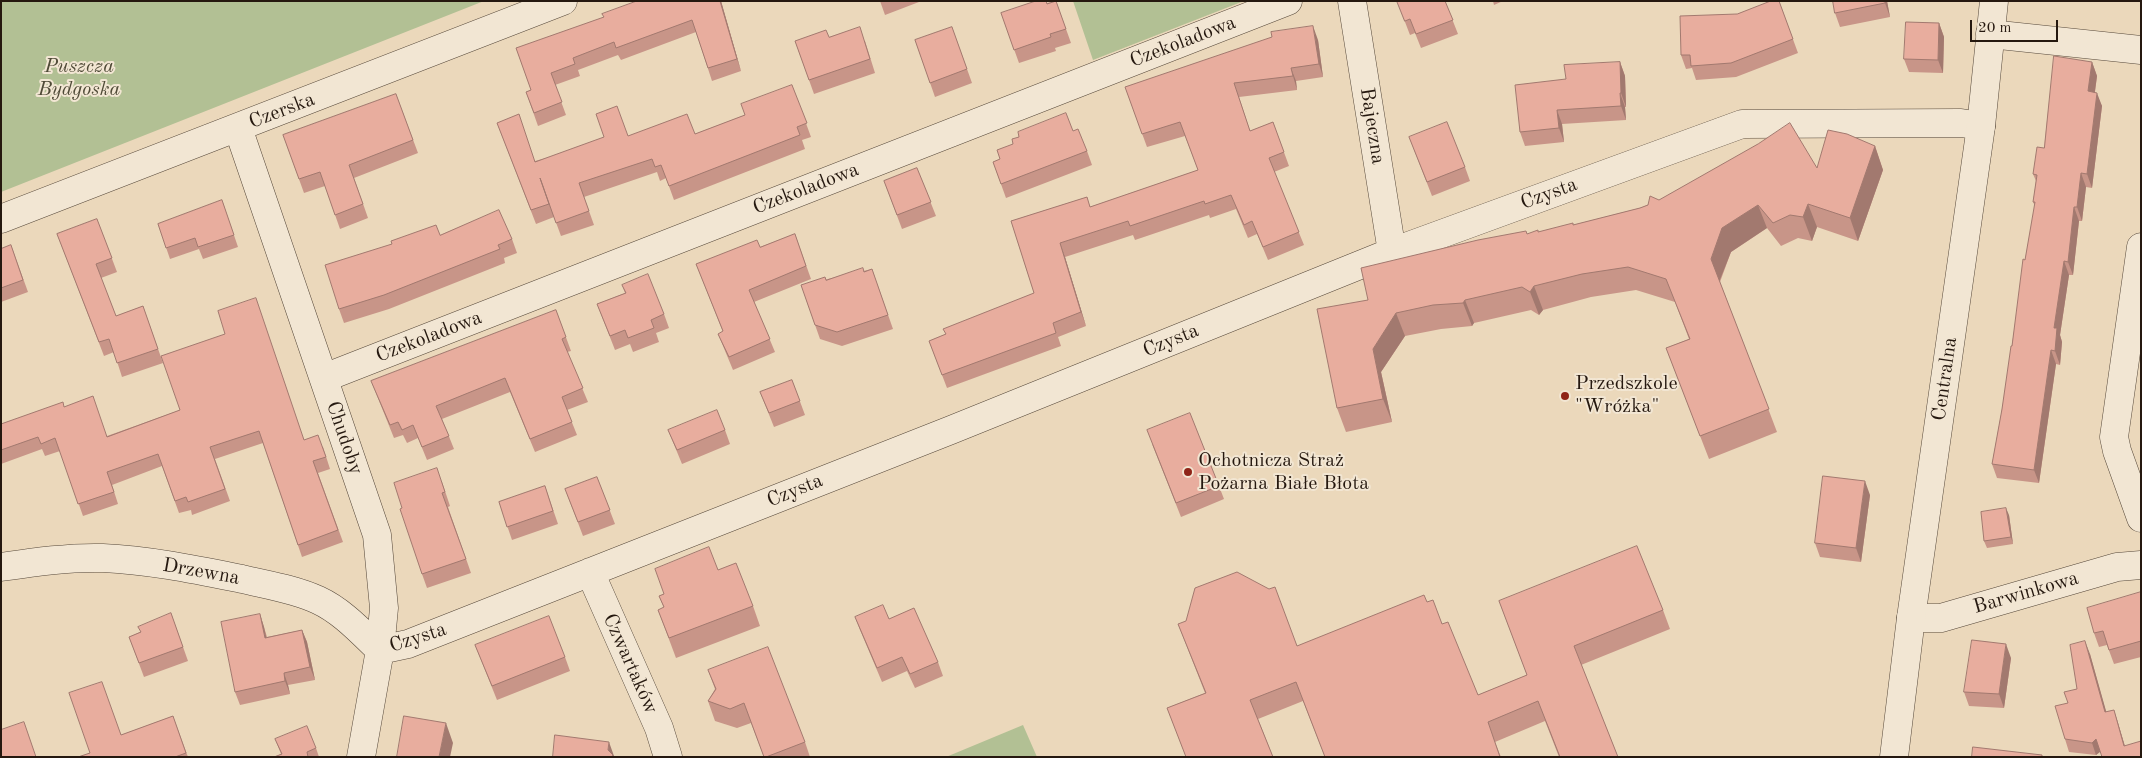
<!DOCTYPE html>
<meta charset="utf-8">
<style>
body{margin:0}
#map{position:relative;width:2142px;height:758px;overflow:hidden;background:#ebd8bb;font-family:"Old Standard TT",serif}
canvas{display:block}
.frame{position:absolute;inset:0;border:2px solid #25180f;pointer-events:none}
.scale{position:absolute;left:1970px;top:20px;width:88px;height:22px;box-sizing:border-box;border:2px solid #25180f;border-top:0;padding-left:6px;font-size:15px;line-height:18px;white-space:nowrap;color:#25180f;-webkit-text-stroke:4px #f2e6d3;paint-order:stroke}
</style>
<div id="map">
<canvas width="2142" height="758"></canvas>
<div class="frame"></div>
<div class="scale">20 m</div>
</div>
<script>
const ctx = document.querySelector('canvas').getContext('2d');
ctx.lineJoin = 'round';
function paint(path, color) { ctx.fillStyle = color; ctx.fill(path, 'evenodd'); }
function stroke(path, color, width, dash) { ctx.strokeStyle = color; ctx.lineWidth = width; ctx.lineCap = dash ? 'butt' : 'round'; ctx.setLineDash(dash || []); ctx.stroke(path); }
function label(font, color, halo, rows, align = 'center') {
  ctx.font = font + ' "Old Standard TT",serif'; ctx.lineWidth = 4; ctx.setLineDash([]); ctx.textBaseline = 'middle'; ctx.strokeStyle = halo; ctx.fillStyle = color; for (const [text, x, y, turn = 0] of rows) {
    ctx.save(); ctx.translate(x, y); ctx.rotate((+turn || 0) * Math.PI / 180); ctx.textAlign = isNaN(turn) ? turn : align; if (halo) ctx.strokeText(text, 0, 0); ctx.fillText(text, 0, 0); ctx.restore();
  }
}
paint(new Path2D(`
 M1,1H484L1,192Z
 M1073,1H1244L1093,60Z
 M1023,725L1037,757H946Z`), '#b2c094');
const minor = new Path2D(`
 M1352,1L1392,252
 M1990,34L2141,50
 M238,128L377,535L384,608L380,650L361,757
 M1,219L563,1
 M2141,247L2114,437L2117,451L2141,518
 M324,378L1288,1
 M1,567C35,562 69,557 103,558C149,560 197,570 242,579C267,585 294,589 318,600C342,611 361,632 380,650L408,644L951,430L1392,252L1742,124L1961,123L1981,126
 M590,572L659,728L668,757
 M1911,618H1941L2117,567L2141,565`);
const tertiary = new Path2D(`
 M1894,757L1911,618L1981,126L1994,1`);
stroke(minor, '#56483a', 29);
stroke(tertiary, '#56483a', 29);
stroke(minor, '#f2e6d3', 28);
stroke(tertiary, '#f2e6d3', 28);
paint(new Path2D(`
 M721,1L741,71L712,81L696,32L621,60L618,55L578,70L580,76L555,85L566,115L538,126L526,92L531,90L516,48Z
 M880,1H918L919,2L885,15Z
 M1056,1L1071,43L1055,48L1056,51L1019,63L1001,13Z
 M1397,1H1445L1458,34L1421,48L1415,33L1410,35Z
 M1493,1H1503L1494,5Z
 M1779,1L1798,53L1736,77L1696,80L1692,68L1686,69L1681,55L1737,14Z
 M1833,1H1887L1890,17L1840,27L1835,13Z
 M1939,23L1944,37L1943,73L1909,72L1904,59Z
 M952,27L972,83L935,97L915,40Z
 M829,37L865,41L875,73L814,94L795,41Z
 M1318,40L1323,77L1296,81L1297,90L1239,97L1250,131L1273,122L1289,166L1274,172L1304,245L1268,260L1257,234L1248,238L1236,209L1210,218L1209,215L1135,240L1133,235L1065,257L1086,326L1058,337L1061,346L947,388L929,341L946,334L1034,293L1011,221L1087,197L1090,207L1198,170L1185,136L1147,147L1125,87Z
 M1620,62L1625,76L1626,107H1625L1626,120L1562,124L1564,142L1525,146L1520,132L1566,79Z
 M2092,62L2097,76L2095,92L2102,106L2092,188L2086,187L2082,221H2079L2073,275H2069L2060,335L2062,342L2060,365L2056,364L2039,483L1997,478L1992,464L2002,409L2025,260L2035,206L2033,202L2036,181L2033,174L2044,148Z
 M792,85L811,137L802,140L805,149L674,200L666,178L660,181L657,172L584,197L594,225L561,236L554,217L536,224L497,123L535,161L628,136L695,134L745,115Z
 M396,94L418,153L354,178L368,218L340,229L325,186L304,193L283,135Z
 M1073,131L1087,151L1092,165L1006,198L993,162Z
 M1409,137L1465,167L1470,181L1432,196Z
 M1875,146L1883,170L1858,241L1817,227L1812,241L1798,238L1781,246L1767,228L1731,252L1720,282L1777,432L1709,459L1666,348L1689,339L1675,302L1636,290L1591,297L1543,310L1539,315L1531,310L1474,323L1472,326L1441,329L1405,336L1381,372L1392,422L1346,432L1337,408L1368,300L1538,232L1573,225L1640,208L1659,200L1817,168Z
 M917,168L936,216L902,229L884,181Z
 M222,200L238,247L203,259L199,249L170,259L158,224Z
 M97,219L117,272L101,278L116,316L143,306L163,363L122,377L114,352L104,356L57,234Z
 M795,234L811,279L754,302L775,352L733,370L718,334L723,332L696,264L760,247Z
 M440,235L512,239L517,253L504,258L505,263L389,309L344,323L339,309Z
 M11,245L28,292L1,302V249Z
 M872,269L893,329L842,346L820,339L801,285Z
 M622,285L664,314L669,328L656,333L659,342L633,352L630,344L615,350L597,304L625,293Z
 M556,310L571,351L567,352L588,402L567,410L577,435L535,452L510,392L442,419L454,449L427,460L418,438L407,443L403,435L394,438L371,381Z
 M792,380L805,415L774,427L760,392Z
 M64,407L107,436L180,410L304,440L323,447L330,469L318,473L343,542L302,557L263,443L215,459L230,501L192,515L191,510L179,513L162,466L112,485L118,504L83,516L60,451L45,456L42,449L1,464V424Z
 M668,430H725L730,444L682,464Z
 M1152,444L1219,486L1224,499L1181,517Z
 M597,477L615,524L583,536L565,489Z
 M442,482L450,506L448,507L471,573L427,588L422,574L402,508Z
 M545,486L558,524L512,540L499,502Z
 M1870,495L1861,562L1820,557L1815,543Z
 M2009,515L2013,544L1987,548L1984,541Z
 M718,570L753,606L760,626L676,658L658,610L664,608L659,596Z
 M2141,592V657L2114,664L2107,645L2099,647L2094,633Z
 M1499,601L1663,610L1670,629L1581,665L1618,757H1559L1545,721L1495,742L1501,757H1325L1303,701L1258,719L1273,757H1186L1167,708L1205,693L1178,624L1297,646L1427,602L1442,624L1478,695L1527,675Z
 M171,613L188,661L144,677L129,637L140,632Z
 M260,614L264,627L267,637L302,630L307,642L315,680L288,685L290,694L240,705L235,692Z
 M855,617L889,619L938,662L943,676L915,688L907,671L882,682L860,630Z
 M475,645L565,657L570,671L497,700Z
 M2090,654L2106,712L2114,710L2118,723L2125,746L2141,757L2100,752L2096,755L2069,752L2065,739L2068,703L2077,689Z
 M2011,658L2004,708L1969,706L1964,692Z
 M708,670L805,742L810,757H764L751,723L737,728L715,721L708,701L715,689Z
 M173,716L188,757H78L90,753L121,735Z
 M275,739L316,748L319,757H274L281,754Z`), '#c89588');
paint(new Path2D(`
 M720,1H721L741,71L737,59Z
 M1885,1H1887L1890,17L1885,3Z
 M1939,23L1944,37L1943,73L1938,60Z
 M1313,26L1318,40L1323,77L1319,64Z
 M1620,62L1625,76L1626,107L1621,93Z
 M2092,62L2097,76L2093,105L2088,91Z
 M1291,68L1296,81L1297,90L1293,76Z
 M1620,93L1625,107L1626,120L1621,106Z
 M2097,93L2102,106L2092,188L2087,174Z
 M1557,110L1562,124L1564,142L1559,128Z
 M1875,146L1883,170L1858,241L1850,218Z
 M2081,173L2086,187L2082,221L2077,207Z
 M1808,204L1817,227L1812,241L1803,217Z
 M1758,205L1767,228L1731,252L1719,282L1711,259L1722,228Z
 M2074,207L2079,221L2073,275L2068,262Z
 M1060,243L1065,257L1086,326L1081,312Z
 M2064,261L2069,275L2060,335L2062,342L2060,365L2055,351L2054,328Z
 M1534,286L1543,310L1539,315L1530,292Z
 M1465,300L1474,323L1472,326L1463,303Z
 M1396,313L1405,336L1381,372L1392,422L1383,399L1373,349Z
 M2051,350L2056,364L2039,483L2034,470Z
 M1865,481L1870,495L1861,562L1856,548Z
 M2006,508L2009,515L2013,544L2011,537Z
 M260,614L264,627L269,650L265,638Z
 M302,630L307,642L315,680L310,667Z
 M2085,641L2090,654L2110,725L2105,712Z
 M2006,644L2011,658L2004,708L1999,694Z
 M284,673L288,685L290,694L285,681Z
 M2114,710L2118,723L2128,757L2124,746Z
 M446,723L453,743L450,757H439Z
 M2096,739L2101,751L2096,755L2092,743Z
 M609,742L614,756V757H611L608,750Z`), '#a2796f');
const building = new Path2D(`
 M637,1H720L737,59L708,68L692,20L616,48L614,42L573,58L575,64L551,73L562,102L534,113L526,92L531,90L516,48L604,17L602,14Z
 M1036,1H1046L1047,4L1056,1L1066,29L1050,34L1051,37L1014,50L1001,13Z
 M1397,1H1445L1453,20L1416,34L1410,19L1405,21Z
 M1771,1H1779L1793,39L1731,63L1691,66L1690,55H1681L1680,16L1737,14Z
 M1833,1H1885V3L1835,13Z
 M1906,22L1939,23L1938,60L1904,59Z
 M1313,26L1319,64L1291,68L1293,76L1234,83L1250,131L1273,122L1284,152L1269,158L1299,232L1263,247L1252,221L1244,225L1231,195L1205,204L1204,201L1130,226L1128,221L1060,243L1081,312L1053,323L1056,333L942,375L929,341L946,334L943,329L1034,293L1011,221L1087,197L1090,207L1198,170L1180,122L1142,134L1125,87L1272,37L1271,32Z
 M860,27L870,59L809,80L795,41L826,30L829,37Z
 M952,27L967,69L930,83L915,40Z
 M2054,56L2092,62L2088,91L2097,93L2087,174L2081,173L2077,207H2074L2068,262L2064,261L2054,328H2057L2055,351L2051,350L2034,470L1992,464L2002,409L2011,346H2012L2023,259L2025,260L2035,202H2033L2037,175L2033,174L2037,147L2044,148Z
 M1620,62L1621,93H1620L1621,106L1557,110L1559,128L1520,132L1515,85L1566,79L1564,65Z
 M792,85L807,123L797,127L800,135L669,186L661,165L655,167L652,159L579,183L589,211L556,223L540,178L549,204L531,210L497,123L519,114L535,162L604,137L596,114L617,106L628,136L687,114L695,134L745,115L741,104Z
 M396,94L413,140L349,165L363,204L335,215L320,172L299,179L283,135Z
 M1066,113L1073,131L1078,129L1087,151L1001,184L993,162L1000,159L997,150L1013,144L1012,139L1019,137L1018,132Z
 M1447,122L1465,167L1427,182L1409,137Z
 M1790,123L1817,168L1828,130L1847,134L1875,146L1850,218L1808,204L1803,217L1790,215L1773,223L1758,205L1722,228L1711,259L1769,409L1700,436L1666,348L1690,339L1666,279L1628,267L1582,274L1534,286L1530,292L1522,287L1465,300L1463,303L1433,305L1396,313L1373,349L1383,399L1337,408L1317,309L1368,300L1361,268L1478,240L1526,231L1527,234L1538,230V232L1573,223V225L1640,208L1648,205L1650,196L1659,200L1758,144Z
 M917,168L931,202L897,215L884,181Z
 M222,200L234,235L198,247L195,238L166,248L158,224Z
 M499,210L512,239L498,245L500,249L384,295L339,309L325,265L392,244L391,241L436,225L440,235Z
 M97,219L112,258L96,264L116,316L143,306L158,349L117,363L109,339L99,342L57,234Z
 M795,234L806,266L749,290L770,339L729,357L718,334L723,331L696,264L757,240L760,247Z
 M11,245L23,280L1,288V249Z
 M863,268L864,272L872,269L888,315L837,332L815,325L801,285L825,277L826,280Z
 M648,274L664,314L651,320L654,328L628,338L625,330L610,336L597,304L626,293L622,285Z
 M256,298L304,440L318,435L326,457L313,461L338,530L298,545L259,431L210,447L225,489L188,502L186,497L175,501L158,454L107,472L114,492L78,504L55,438L41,444L38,437L1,450V424L63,402L64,407L93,396L107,437L180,410L161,356L225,334L218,311Z
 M556,310L566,337L562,339L583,388L562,397L572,422L530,439L505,378L436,406L449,436L422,447L413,425L402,430L398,422L390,425L371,381Z
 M792,380L800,401L769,413L760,392Z
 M717,410L725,430L677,450L668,430Z
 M1190,413L1219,486L1176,503L1147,430Z
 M437,468L445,492L442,493L466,559L422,574L400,509L402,508L394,483Z
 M1823,476L1865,481L1856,548L1815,543Z
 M597,477L610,510L578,522L565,489Z
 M545,486L553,511L507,527L499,502Z
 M2006,508L2011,537L1984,541L1981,512Z
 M1637,546L1663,610L1574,646L1618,757H1560L1538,701L1488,722L1500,757H1325L1296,682L1250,700L1273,757H1186L1167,708L1206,693L1178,624L1186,621L1195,588L1237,572L1269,589L1275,587L1297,646L1424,595L1427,602L1433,600L1442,624L1448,622L1478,695L1527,675L1499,601Z
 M709,547L718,570L736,563L753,606L669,638L658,610L664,607L659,596L664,594L655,569Z
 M2141,592V641L2109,650L2103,631L2094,633L2087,608Z
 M883,605L889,619L914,608L938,662L910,674L902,657L877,668L855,617Z
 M171,613L183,647L139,663L129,637L141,632L138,627Z
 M260,614L265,638L302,630L310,667L284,673L285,681L235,692L221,622Z
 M549,616L565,657L492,686L475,645Z
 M1972,640L2006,644L1999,694L1964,692Z
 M2085,641L2105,712L2114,710L2124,746L2141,741V757H2102L2096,739L2092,743L2065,739L2055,706L2068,703L2064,692L2077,689L2070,645Z
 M768,647L805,742L766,757H764L744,703L730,709L708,701L716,689L708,670Z
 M102,682L121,735L173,716L186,753L175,757H78L90,753L69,693Z
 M404,716L446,723L439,757H397Z
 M24,722L36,757H1V730Z
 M307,726L316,748L307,752L308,757H274L282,754L275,739Z
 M555,735L609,742L608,750L613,755L612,757H553Z
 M1973,747L2042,755V757H1972Z`);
paint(building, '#e8ad9e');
stroke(building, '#a2796f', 1);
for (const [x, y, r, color] of [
 [1565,396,5,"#8f2418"],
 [1188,472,5,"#8f2418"]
]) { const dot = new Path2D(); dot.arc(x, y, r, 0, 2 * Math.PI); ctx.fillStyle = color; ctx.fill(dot); stroke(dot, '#f2e6d3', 2); }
label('20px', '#25180f', '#f2e6d3', [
 ["Czekoladowa",1183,42,-21],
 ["Czerska",282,111,-21],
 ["Bajeczna",1372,126,81],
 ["Czekoladowa",806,189,-21],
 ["Czysta",1549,194,-20],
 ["Czekoladowa",429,337,-21],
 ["Czysta",1171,341,-22],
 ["Centralna",1945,379,-82],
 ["Chudoby",344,438,71],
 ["Czysta",795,491,-22],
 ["Drzewna",201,572,10],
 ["Barwinkowa",2026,593,-16],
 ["Czysta",418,638,-18],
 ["Czwartaków",630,664,66]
]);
label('italic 20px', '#4f4a37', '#f2e6d3', [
 ["Puszcza",79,67],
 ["Bydgoska",79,90]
]);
label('20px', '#25180f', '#f2e6d3', [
 ["Przedszkole",1575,384],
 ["\"Wróżka\"",1575,407],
 ["Ochotnicza Straż",1198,461],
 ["Pożarna Białe Błota",1198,484]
], 'left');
</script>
